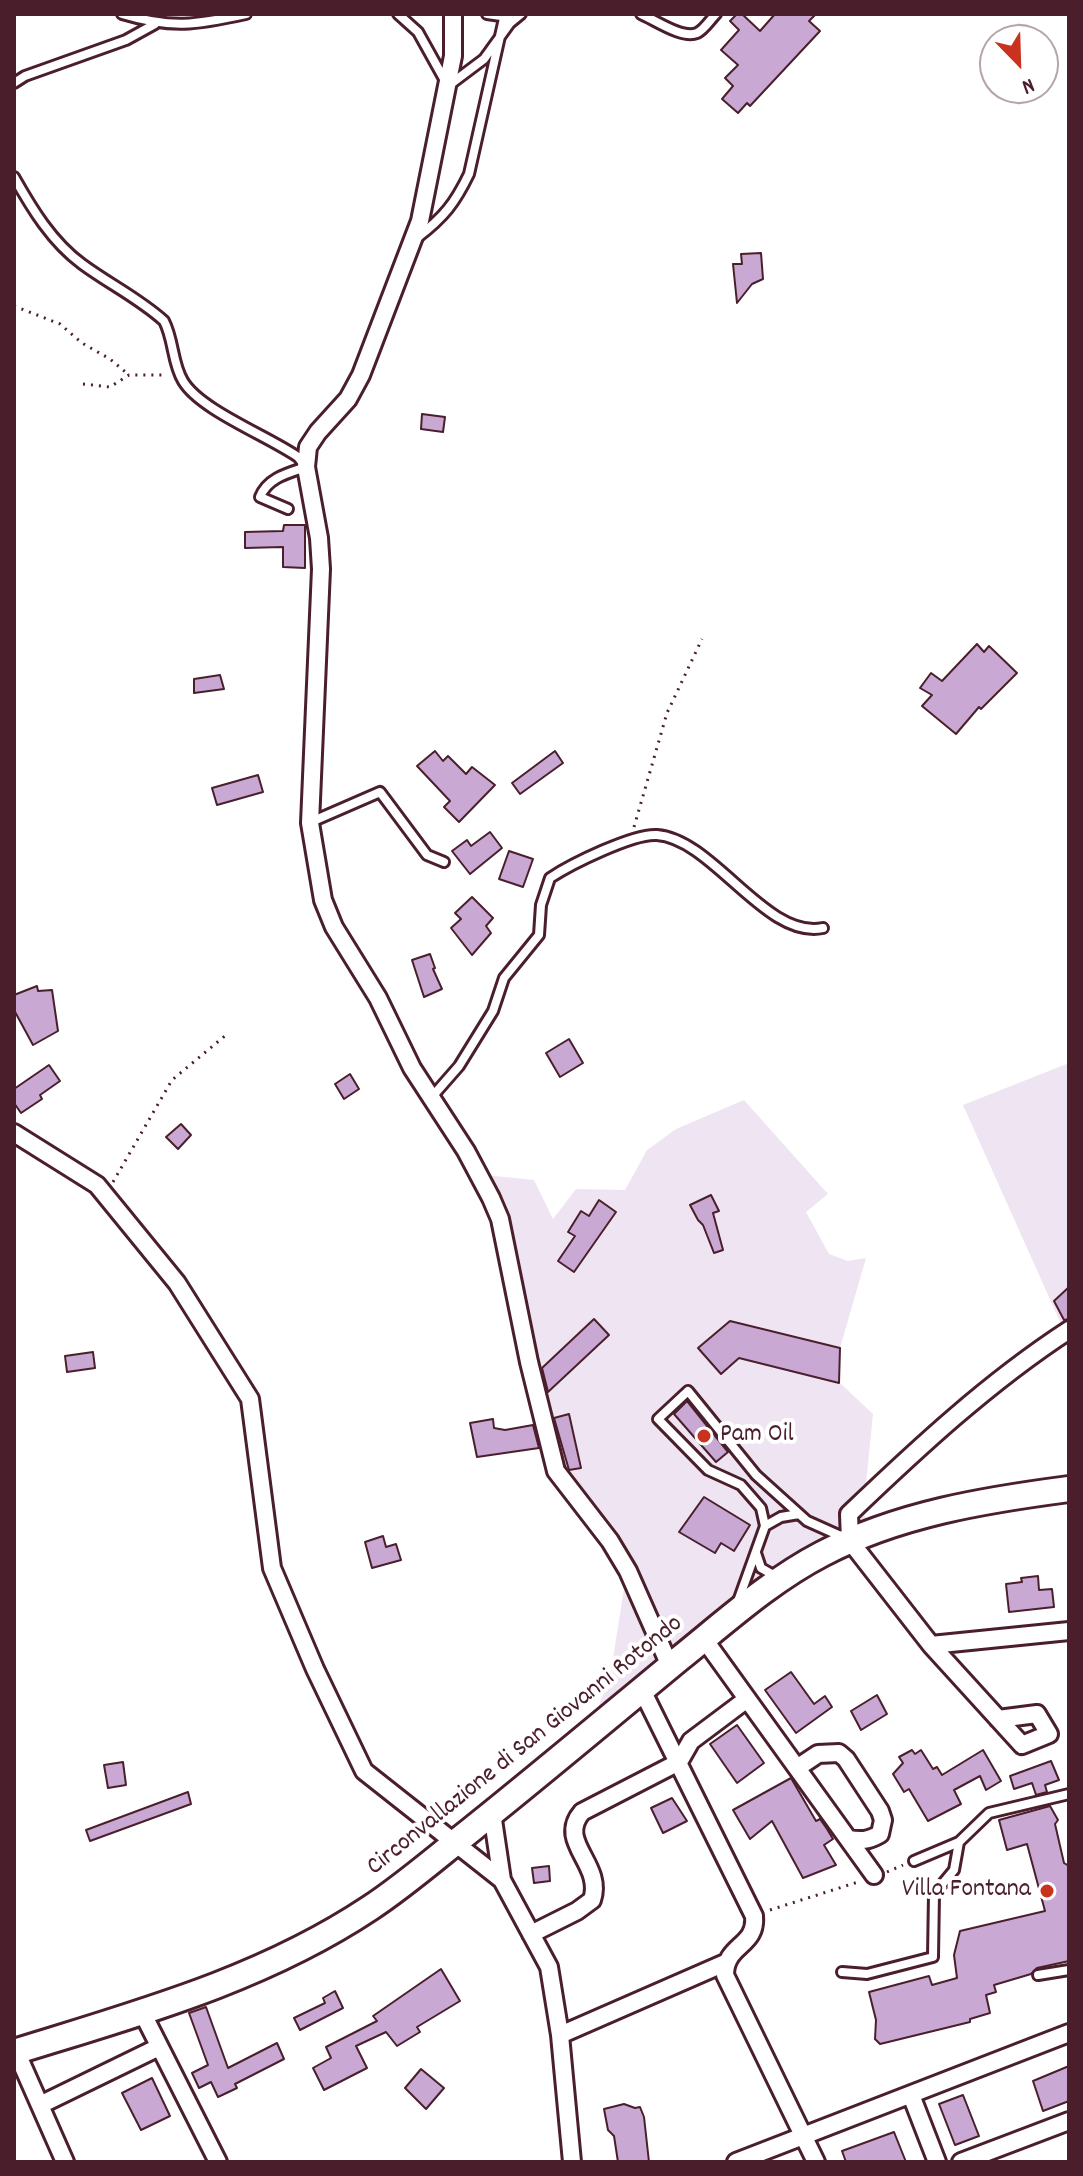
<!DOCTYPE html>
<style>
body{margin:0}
#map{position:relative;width:1083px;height:2176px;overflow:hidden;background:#fff;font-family:Dekko,sans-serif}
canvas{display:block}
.frame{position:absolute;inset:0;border:16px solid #4a1f2b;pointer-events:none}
.north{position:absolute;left:979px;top:24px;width:80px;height:80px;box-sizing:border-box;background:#fff;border:2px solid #b7a5aa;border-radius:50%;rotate:157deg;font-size:22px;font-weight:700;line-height:32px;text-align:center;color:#4a1f2b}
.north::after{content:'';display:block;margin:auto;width:28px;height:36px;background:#c8321e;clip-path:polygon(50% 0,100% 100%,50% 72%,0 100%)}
</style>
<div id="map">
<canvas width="1083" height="2176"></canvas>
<div class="frame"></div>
<div class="north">N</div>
</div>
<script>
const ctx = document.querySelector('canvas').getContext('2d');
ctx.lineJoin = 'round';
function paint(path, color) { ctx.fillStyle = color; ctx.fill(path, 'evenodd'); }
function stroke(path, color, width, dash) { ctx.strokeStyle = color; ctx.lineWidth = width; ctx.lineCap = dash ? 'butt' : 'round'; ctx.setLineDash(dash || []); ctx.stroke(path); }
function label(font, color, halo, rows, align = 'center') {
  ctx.font = font + ' Dekko,sans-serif'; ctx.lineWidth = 8; ctx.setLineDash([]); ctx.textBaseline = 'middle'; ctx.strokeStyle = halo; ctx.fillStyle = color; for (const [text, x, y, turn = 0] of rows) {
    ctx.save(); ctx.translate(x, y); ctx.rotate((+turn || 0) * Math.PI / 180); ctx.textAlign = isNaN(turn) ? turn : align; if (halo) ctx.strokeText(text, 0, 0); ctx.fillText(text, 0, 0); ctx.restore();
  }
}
paint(new Path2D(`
 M1069,1063V1319L1061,1324L963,1105Z
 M744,1100L828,1194L806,1212L829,1254L848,1261L866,1258L840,1348L839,1382L873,1414L863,1514L883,1538L828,1563L793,1584L612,1729L599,1705L610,1677L624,1589L613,1560L551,1476L485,1175L534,1180L553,1219L576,1189L625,1190L647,1150L676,1129Z`), '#efe5f2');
const building = new Path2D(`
 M737,14H742L760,31L775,14H816L809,21L820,31L750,106L747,103L738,113L722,99L733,86L725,78L738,65L721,50L739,30L730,21Z
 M761,253L763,279L752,284L737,303L733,264H742L741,254Z
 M422,414L445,417L443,432L421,429Z
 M284,525H305V568L283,567V547L245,548V532L283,531Z
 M977,644L984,652L989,646L1017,673L981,709L979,707L956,734L922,706L932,695L920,688L931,673L942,681Z
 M220,675L224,689L194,693V679Z
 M435,751L443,761L448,756L466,774L472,767L495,785L459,822L444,807L450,801L417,766Z
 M555,751L563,763L520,794L512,783Z
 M258,775L263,792L217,805L212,788Z
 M490,832L502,848L470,874L452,851L467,840L471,846Z
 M509,851L533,859L523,887L499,879Z
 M472,897L493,918L486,926L491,933L472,955L451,928L461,919L455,913Z
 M430,954L435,968L433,969L442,989L424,997L412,960Z
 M37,986L38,991L52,990L58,1031L33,1045L14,1010V995Z
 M569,1039L583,1063L560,1077L546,1053Z
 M49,1065L60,1081L40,1095L42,1099L21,1113L14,1103V1089Z
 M350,1074L359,1089L344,1099L335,1084Z
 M181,1124L191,1135L178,1149L166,1137Z
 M711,1195L719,1211L713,1213L723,1250L714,1253L703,1225L698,1220L690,1205Z
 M599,1200L616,1212L574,1272L558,1261L575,1236L568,1232L581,1211L589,1216Z
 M1069,1287V1319L1064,1320L1054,1301Z
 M594,1319L609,1335L548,1392L542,1368Z
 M730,1321L840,1348L839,1383L739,1358L721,1374L698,1348Z
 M93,1352L95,1368L67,1372L65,1356Z
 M687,1401L728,1452L716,1462L674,1414Z
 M569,1414L581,1468L569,1470L554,1418Z
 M493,1419L494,1428L505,1430L533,1425L539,1448L477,1457L470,1423Z
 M704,1497L750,1525L734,1551L721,1543L715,1553L679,1532Z
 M383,1536L386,1547L396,1544L401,1560L372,1568L365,1542Z
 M1038,1576L1039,1590L1052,1589L1054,1607L1009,1612L1006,1584L1022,1582L1021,1578Z
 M791,1672L814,1704L825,1696L832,1707L796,1733L765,1690Z
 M877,1695L887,1714L861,1730L851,1711Z
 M737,1725L764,1763L737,1783L710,1744Z
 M912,1750L915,1754L921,1750L933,1769L937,1767L942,1775L983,1750L1001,1781L986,1790L980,1776L954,1790L961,1804L928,1821L909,1789L904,1792L893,1774L903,1763L899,1757Z
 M1051,1761L1059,1780L1045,1785L1047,1792L1036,1795L1032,1783L1014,1789L1010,1776Z
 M123,1762L126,1785L108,1788L104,1765Z
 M791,1778L816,1821L820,1819L827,1829L833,1839L824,1845L836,1865L803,1878L772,1821L750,1839L733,1810Z
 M188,1792L191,1804L90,1841L86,1830Z
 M672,1798L687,1821L663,1833L651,1808Z
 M1050,1806L1058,1820L1055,1824L1064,1863L1069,1866V1961L1037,1968L1031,1974L994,1985L996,1992L986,1995L990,2013L970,2019V2022L880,2044L875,2039L876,2020L869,1992L929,1976L932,1985L957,1978L954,1955L960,1931L1045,1911L1027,1844L1007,1850L999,1820Z
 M549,1866L550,1881L534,1883L532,1868Z
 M441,1969L460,2001L417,2027L420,2032L397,2046L386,2032L356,2046L367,2068L324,2090L313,2068L331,2058L326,2047L377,2021L373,2016Z
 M335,1991L343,2008L300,2030L294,2018L325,2003L323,1998Z
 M206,2007L228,2068L277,2043L284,2059L235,2084L237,2088L218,2097L211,2082L199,2088L192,2073L208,2065L189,2013Z
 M1069,2066V2101L1043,2111L1033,2081Z
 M421,2069L444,2088L426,2109L405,2088Z
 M152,2078L170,2116L141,2130L122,2093Z
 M963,2095L979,2136L955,2145L939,2104Z
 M624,2104L635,2108L640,2107L644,2117L649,2162H618L614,2136L608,2130L604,2109Z
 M894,2132L906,2162H846L842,2151Z`);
paint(building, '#c9a9d4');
stroke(building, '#4a1f2b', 2);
const service = new Path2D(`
 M122,14C172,29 196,25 246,14
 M398,14L418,32L448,86L484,59L510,23L521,14
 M487,14L508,17
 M641,14C655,20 682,39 697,33C704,30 710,20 716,14
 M14,83L25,76L126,40L155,24
 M14,177C32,209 52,242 82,264C109,284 140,299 164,321C174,340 172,363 183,381C200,410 268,436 298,457L306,467C288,473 267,478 260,497L288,509
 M418,237C444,217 455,203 469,174L505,14
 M311,822L380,792L427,855L444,862
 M431,1098L459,1066L493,1011L504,978L539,935L541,905L550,878C571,864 634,833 657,835C713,839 766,940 823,928
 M765,1526L781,1517L799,1514
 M756,1553L761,1568L777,1577
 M737,1604L765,1526L761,1508L741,1485L708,1470L658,1419L688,1391L756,1475L807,1521L845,1538
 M914,1861L959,1842L989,1813L1069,1794
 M842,1972L867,1974L933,1957L934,1894L954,1870L959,1842
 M1038,1975L1069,1970`);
const minor = new Path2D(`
 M453,14V56L420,221L361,375L348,399L318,432L308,447L306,467L319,538L321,569L310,823L323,900L334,927L378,998L412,1068L466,1151L491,1198L500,1219L529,1362L556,1471L610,1541L628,1571L670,1666
 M14,1133L97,1185L177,1283L250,1399L272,1568L315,1669L364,1771L502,1880L549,1967L560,2035L572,2162
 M704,1639L874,1875
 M931,1645L1069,1631
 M642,1690L754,1916C757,1947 725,1944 725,1975L816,2162
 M998,1719L1037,1714L1049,1734L1022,1745L931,1645L850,1541L849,1514C918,1448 989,1382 1069,1330
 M797,1768L818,1754L839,1753L846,1759L880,1811L883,1820L880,1834C868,1841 861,1841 848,1839
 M492,1813L502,1880
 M531,1934L577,1911L592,1900C604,1864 556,1842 582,1812L679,1762L691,1741L747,1699
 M142,2012L218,2162
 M560,2035L725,1963
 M16,2051L65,2162
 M911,2095L937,2162
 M40,2105L159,2047
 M736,2162L1069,2033
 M961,2162L1069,2121`);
const secondary = new Path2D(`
 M14,2052C136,2014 262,1980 370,1908C405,1885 438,1856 471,1830C541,1774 610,1716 679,1659C725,1622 770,1581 822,1554C898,1514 985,1500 1069,1489`);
stroke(service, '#4a1f2b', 14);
stroke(minor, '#4a1f2b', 22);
stroke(secondary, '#4a1f2b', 30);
stroke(new Path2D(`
 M14,306L60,324L82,343L110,359L129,375
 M83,384L110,387L129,375H166
 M634,827L667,713L702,639
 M113,1182L172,1080L226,1035
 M887,1872L903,1865
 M770,1910L858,1882`), '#4a1f2b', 3, [2, 6]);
stroke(service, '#fff', 8);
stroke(minor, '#fff', 16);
stroke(secondary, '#fff', 24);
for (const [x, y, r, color] of [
 [704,1436,8,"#c8321e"],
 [1047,1891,8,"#c8321e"]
]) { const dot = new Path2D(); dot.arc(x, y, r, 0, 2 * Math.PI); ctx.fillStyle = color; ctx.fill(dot); stroke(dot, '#fff', 3); }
label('26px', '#4a1f2b', '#fff', [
 ["Pam Oil",720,1436],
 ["Villa Fontana",1031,1891,"right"]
], 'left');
label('26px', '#4a1f2b', '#fff', [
 ["Circonvallazione di San Giovanni Rotondo",526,1747,-39]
]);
</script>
